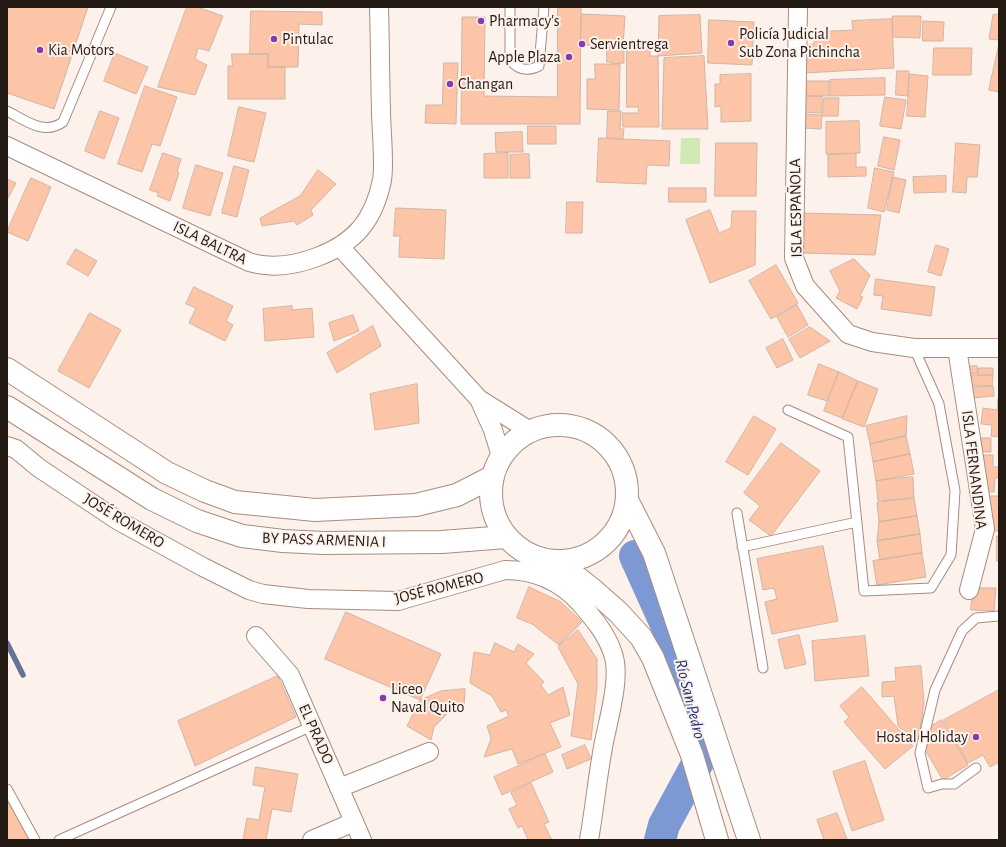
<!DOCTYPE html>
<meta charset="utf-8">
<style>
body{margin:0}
#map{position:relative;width:1006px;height:847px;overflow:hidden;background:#fdf1eb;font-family:"Alegreya Sans",sans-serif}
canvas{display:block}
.frame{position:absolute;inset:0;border:8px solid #241a14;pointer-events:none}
</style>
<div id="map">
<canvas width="1006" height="847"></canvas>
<div class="frame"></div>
</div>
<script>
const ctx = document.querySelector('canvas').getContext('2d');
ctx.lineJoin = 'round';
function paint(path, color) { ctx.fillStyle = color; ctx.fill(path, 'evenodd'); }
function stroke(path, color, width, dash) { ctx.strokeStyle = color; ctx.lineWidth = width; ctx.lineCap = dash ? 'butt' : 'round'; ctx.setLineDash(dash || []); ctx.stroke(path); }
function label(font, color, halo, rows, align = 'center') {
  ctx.font = font + ' "Alegreya Sans",sans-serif'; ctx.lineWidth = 4; ctx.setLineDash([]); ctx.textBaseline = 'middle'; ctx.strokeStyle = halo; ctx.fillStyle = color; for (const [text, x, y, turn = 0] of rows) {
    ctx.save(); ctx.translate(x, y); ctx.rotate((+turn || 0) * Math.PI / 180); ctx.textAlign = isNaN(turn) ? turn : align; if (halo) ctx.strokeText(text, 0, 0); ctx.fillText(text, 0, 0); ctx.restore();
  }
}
paint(new Path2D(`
 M681,138H700V164H680Z`), '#d0e8b3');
stroke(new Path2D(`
 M7,643L23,675`), '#62739a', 5.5);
stroke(new Path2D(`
 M635,556L686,669L703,753L664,825L660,840`), '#7d99d3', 32);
const building = new Path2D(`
 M7,7H88L54,109L7,93Z
 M187,7H197L223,16L209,51L198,48L195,59L207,65L195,95L158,87Z
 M558,7H581L580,124H461L462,17H485L484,96L557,97Z
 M251,11L322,12V25L299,24L298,67H268V54H250Z
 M582,14L625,16L623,47L581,45Z
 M999,14V40L989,39L993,15Z
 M700,15L702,53L658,56L659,16Z
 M893,16H921L920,38L893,37Z
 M892,19L894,68L805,73L804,45L814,44V32L853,30L852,21Z
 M709,20L754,22L752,65L708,63Z
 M923,21L944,22L943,41H923Z
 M627,41H650V56H658L659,127H623L622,113H639L638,107H627Z
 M999,44V92L989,90Z
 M607,47H624V63L612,64V62H607Z
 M934,48H972L971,75H933Z
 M115,53L148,67L136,94L104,81Z
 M232,54H268V67H285V99H228V66H232Z
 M704,56L708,129H662L664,58Z
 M444,63H458L456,124L425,123L426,105H442Z
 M595,64H620L619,110L587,109V79H595Z
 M897,71H909L908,96L896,95Z
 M751,74V121L721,122V106L715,107V84H720V75Z
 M910,74L928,76L925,117L907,116Z
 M885,78V95L830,96V80Z
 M803,81H829V96H802Z
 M145,86L177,97L160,146L152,144L142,172L118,164Z
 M802,96H822V113L801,112Z
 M885,97L906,100L901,129L880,126Z
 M824,98H839L838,116H823Z
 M239,107L266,113L254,162L228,156Z
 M100,111L119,118L104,159L85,151Z
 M608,111H621L620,129H624L623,139L607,138Z
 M803,114L822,115L821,129L805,128L806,124H803Z
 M859,121L860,153L826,154V122Z
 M528,126H556V144H528Z
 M522,132L523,152H496L495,133Z
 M884,137L900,140L894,170L878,166Z
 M599,138L670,141L669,166L647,165L646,184L597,182Z
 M716,143H757L756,196H715Z
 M956,143L980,145L977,177H967L966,193L953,192Z
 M163,153L181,159L177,172L179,173L170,201L157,196L159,193L150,190Z
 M508,153V178H484V154Z
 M529,154L530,178H510V155Z
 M856,154V167H866V176L828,177V155Z
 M196,165L223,173L210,216L183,208Z
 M234,166L249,170L237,217L222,213Z
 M875,168L894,172L884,212L868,208Z
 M318,170L336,184L311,210L313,215L297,225L294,221L262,226L260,218L300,196Z
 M946,176V192L914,193L913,177Z
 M893,177L906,180L899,213L887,210Z
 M31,178L51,187L28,241L7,232Z
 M7,179L16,183L7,200Z
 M669,188H706V202H669Z
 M567,202H583L582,233H566Z
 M396,208L446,210L444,259L399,257L400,236H394Z
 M710,210L719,233L731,228L732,211H756L755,265L710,283L686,220Z
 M801,213L881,215L875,255L802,253Z
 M936,245L949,249L941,276L928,272Z
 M76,249L97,261L88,276L67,264Z
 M854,259L870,275L860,296L863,297L857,309L836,298L840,291L830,271Z
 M776,265L798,303L771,319L749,281Z
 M876,279L935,287L931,316L881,309L883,296L874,295Z
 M194,287L233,306L226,321L233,325L225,341L189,323L196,308L186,304Z
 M797,305L808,325L788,337L777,317Z
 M292,306V310L312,308L314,337L265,341L263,309Z
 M90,313L121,330L89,388L58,371Z
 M353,315L359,331L334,341L329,323Z
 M373,326L381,346L337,373L327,353Z
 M810,327L830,341L800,358L789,339Z
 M783,339L793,360L777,368L766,348Z
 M819,364L839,372L827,401L808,395Z
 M977,366L978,373L962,375V367Z
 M979,368H993V375H978Z
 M839,372L858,381L842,418L824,411Z
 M972,375H993L992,386H972Z
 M858,381L878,389L864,427L843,419Z
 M417,384L419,423L375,430L370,394Z
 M993,386L994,396L973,398L972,388Z
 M998,399L999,437L991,436L992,425L981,424L983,408L997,410Z
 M754,416L776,429L748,475L726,462Z
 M907,416L906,436L870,444L866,426Z
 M906,436L910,454L873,462L870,444Z
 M972,438H991V452H977Z
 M781,443L820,471L771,536L749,520L760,506L744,493Z
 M910,454L914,474L876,481L873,462Z
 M980,455H993V467H999V478H995L994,492H979Z
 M913,477L914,498L878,501L876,481Z
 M982,496H999V531H988Z
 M914,498L917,516L879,522L877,503Z
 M917,516L920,534L877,541L879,522Z
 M920,534L922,553L880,560L877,541Z
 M997,536H999V561H997Z
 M823,546L838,621L772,634L765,602L777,599L774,588L763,590L757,559Z
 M922,553L926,577L877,585L873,561Z
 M529,587L561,602L582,622L559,645L532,624L517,618Z
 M973,588H996L994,611L971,610Z
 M346,612L441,654L420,700L325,659Z
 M578,630L597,659V687L591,740L571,736L578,684L558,647Z
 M799,635L806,664L785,669L778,640Z
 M865,636L869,676L815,681L812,641Z
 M495,643L514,652L518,644L534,654L526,663L544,682L541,685L548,695L563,687L570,715L550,723L561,747L518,764L512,749L484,757L491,739L487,726L509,716L506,710L501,712L492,696L470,683L474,652L490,655Z
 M921,666L924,703L918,743L898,726L894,696L882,697V682L896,681L895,668Z
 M278,676L296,717L195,766L178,721Z
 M862,687L913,746L885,769L844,722L849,717L840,706Z
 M465,689L464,708L448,713L434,727L431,740L407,726L420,700L441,691Z
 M999,690V762L990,767L983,755L968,763L944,720Z
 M942,720L968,765L943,780L924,748L936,741L928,728Z
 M585,745L591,759L567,769L562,755Z
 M545,754L553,772L502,795L494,777Z
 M865,761L884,820L852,831L833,772Z
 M256,767L298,774L291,812L272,809L266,840H243L247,818L259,820L265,787L253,785Z
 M531,783L549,822L544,824L552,840H528L522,826L518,828L509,809L517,805L511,793Z
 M7,793L33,840H7Z
 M837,813L847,839L824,840L817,820Z`);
paint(building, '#fcc5a8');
stroke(building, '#d1b4a5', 1);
const service = new Path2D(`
 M510,7V60C518,70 527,72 539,66L544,7
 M7,111C25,120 44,136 63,122L111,7
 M788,410L848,437L864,591L931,588L951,555L955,491L939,404L914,348
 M737,513L763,668
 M742,547L857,522
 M976,768L954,784H942L928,788L920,753L935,690L962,631L976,618L999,616
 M7,789L35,840
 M59,840L312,726`);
const minor = new Path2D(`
 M798,7L794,258L805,286L848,334L872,342L914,348H999
 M7,146L249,262C272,269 296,265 317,257C355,243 374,220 382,180C385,163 381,129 381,110C380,76 380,41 379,7
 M341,248L479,399L530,431
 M957,348L985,529L969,590
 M479,399L493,430L501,456
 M7,446L16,449L39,468L117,520L203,567L249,590L263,594L308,599L398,601L505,570C534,570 560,581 580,603C593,618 607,634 613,654C622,679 606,726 602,753C597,782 594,811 589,840
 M256,636L290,675L362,840
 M339,788L429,752
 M312,840L354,822`);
const tertiary = new Path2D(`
 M627,500L654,553L749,840
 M556,561L593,590L618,612L641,637L653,658L692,755L717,840`);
const secondary = new Path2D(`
 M7,369L167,473L205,491L235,502L315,510L416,505L457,495L492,477
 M7,407L152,499L197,521L242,536L283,541L324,543L442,542L506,537
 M491 493a68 68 0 1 1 136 0a68 68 0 1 1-136 0Z`);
stroke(service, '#a88c7e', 11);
stroke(minor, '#a88c7e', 20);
stroke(tertiary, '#a88c7e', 24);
stroke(secondary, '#a88c7e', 24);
stroke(service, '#fff', 9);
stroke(minor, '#fff', 18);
stroke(tertiary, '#fff', 22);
stroke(secondary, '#fff', 22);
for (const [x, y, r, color] of [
 [481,21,4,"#833bae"],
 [274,39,4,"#833bae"],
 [731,43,4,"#833bae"],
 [582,44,4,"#833bae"],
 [40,50,4,"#833bae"],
 [569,57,4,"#833bae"],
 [450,84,4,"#833bae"],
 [383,698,4,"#833bae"],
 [976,737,4,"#833bae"]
]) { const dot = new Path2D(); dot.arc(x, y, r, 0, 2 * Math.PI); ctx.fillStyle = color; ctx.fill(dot); stroke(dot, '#fdf1eb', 1.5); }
label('16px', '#241a14', '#fdf1eb', [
 ["Pharmacy's",489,21],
 ["Policía Judicial",739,34],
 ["Sub Zona Pichincha",739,52],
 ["Pintulac",282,39],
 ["Servientrega",590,44],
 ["Kia Motors",48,50],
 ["Apple Plaza",561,57,"right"],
 ["Changan",458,84],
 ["Liceo",391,689],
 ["Naval Quito",391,707],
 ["Hostal Holiday",968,737,"right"]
], 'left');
label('16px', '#241a14', '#fdf1eb', [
 ["ISLA ESPAÑOLA",796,208,-91],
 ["ISLA BALTRA",210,243,26],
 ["ISLA FERNANDINA",974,470,83],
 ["JOSÉ ROMERO",124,521,31],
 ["BY PASS ARMENIA I",324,540,2],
 ["JOSÉ ROMERO",439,588,-14],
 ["EL PRADO",316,734,66]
]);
label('italic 17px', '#1c377d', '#fdf1eb', [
 ["Río San Pedro",690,699,76]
]);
</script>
